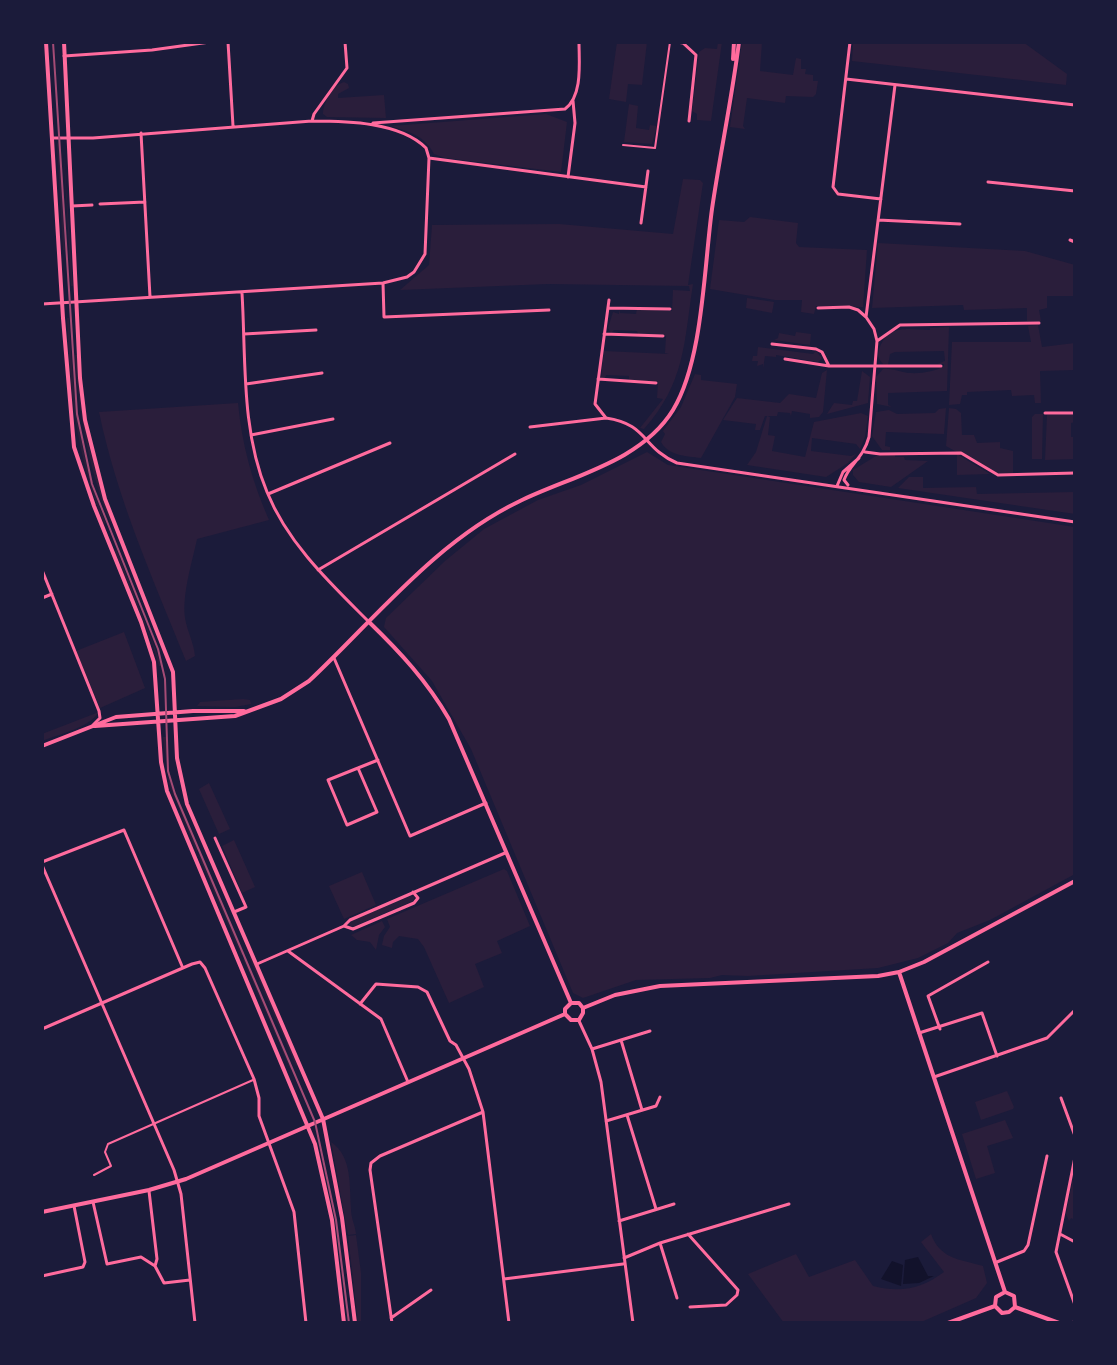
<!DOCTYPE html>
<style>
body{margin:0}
#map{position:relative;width:1117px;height:1365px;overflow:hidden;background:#1b1b3a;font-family:Montserrat,sans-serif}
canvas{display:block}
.frame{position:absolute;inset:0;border:44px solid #1b1b3a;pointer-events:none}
</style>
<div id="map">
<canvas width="1117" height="1365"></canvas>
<div class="frame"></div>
</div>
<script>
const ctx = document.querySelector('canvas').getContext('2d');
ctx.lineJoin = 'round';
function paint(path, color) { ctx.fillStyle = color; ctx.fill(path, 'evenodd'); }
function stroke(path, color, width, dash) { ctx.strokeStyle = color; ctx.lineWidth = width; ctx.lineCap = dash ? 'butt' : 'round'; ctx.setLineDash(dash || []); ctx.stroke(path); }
paint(new Path2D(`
 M617,42H647L642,85L628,84L626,102L609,99Z
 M718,42H722L711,121L697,120V114L692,111L699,52L705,48L717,49Z
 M742,42H762L760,71L793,75L796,58L801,59V69H806L805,74L813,75V81H818L816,94L813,97L786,96L785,103L747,98L743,126L745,129L730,127Z
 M853,42H1023L1067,74L1066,85L852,61Z
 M344,82L348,84L349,88L338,94V98L384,95L386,118L327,117L323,114C323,103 333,85 344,82Z
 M629,104L638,106L636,128L649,130L650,125L657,126L652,144L624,142Z
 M546,114L567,122L561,172L445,158L434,154C425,136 410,132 391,126Z
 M59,140L65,250H63L57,144Z
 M63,140L73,286H71Z
 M683,179L700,180L703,183L688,285L693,284C684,343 685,383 644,429L640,428L663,399L657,398L658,382L629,380V376L606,375L605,379L601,377L604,351L669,354L665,353L666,336L638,334L637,331L614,330L611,333L608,328L613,312L619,314V309L620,313L636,314L637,309L672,311L673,290L690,291L689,286L548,284L400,290L429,265L432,225L559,224L673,234Z
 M750,217L798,223L796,243L799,247L867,250L863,307L816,306L814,314L801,312L802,300H775L710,289L719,220L744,222Z
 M878,243L1025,251L1075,265V296H1047V308L1039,310L1041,321H1027V308L964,310L963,305L872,308Z
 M747,298L774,302L772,313L746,308Z
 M67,318H69C73,389 78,457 106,523L104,524C76,453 70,394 67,318Z
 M1038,325L1042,347L1075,343V370L1040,371L1041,403H1035L1034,395L1012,396L1011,390L967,392V395H962L960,404L949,405L952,342H1031L1028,326Z
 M949,327L947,391L888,393V405L892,407L877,404L876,377L883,369C891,368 897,371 903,372C915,375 935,372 944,366V364H937L945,361L944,351L895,352L890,354L888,365L883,364C878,358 877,355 880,347C889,323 912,330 930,330V328Z
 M796,332L811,334L810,345L774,340L778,338L779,333L795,336Z
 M758,347L813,354L816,351L822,358L818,362L776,355V357L765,356L763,369V364L757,366L758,361H752L753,356H757Z
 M75,355H78L88,443L112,521L110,522C88,467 79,413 75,355Z
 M827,370L823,412L819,417L810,418V414L792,411L791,416L790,413L778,412L777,416H765L760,430H755L756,424L723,420L737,398L780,403L789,394L816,398L822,373Z
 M862,371L870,377L868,403L827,414L834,403L852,405L853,401H857Z
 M695,374L701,375V380L737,384L735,397L701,458C686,456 669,456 661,442L665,434L663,431L681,407Z
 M238,403C242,445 252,481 269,520L197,539C192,563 182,594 185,618C187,631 194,643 195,656L186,661C153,579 117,499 99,412Z
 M946,408L944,434L886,432L885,446L890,447V450H882L872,436L876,412L889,410L897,414L935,413L939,409Z
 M949,408L956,409L961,413L962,435H974L977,443L1000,442V448L1013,451V473H994L946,446Z
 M861,413L868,416L865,437L860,449L856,444L812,438L811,451L851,456L856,454L848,463L826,477L747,465L756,452L767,416L770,417L768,435L775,436L772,451L805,457L814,422Z
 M1035,414H1043L1042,459H1032V417Z
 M1047,415H1075V422L1071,423V437H1075V459L1045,460Z
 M647,452L668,465L1075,527V874L990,920L957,933L948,943L918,958L878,968L748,976L722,975L710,978L636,980L583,998L573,993L471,749L432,681L384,627L386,618L445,561L484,529L538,500L581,485Z
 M895,454V457H904L905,460L928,461L891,487L859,482L853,475V470L876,456Z
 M957,454L990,474L957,475Z
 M909,477H923V488L976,487L977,494L1075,492V514L898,488Z
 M116,548L162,666H159L151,640L115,552Z
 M124,632L145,688L100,708L76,651Z
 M243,699L250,700L251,704L235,707L197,706L200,702Z
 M99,712C89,728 59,734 42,741V734Z
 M163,737H166L171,784L198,850L196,851L169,784Z
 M209,783L230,829L219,834L199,789Z
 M234,840L255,887L242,893L222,846Z
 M200,854L244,954L241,955L198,855Z
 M504,869L507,871L530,926L497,941L502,953L475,964L484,987L449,1003L424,947L418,939L399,936L393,942L392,948L382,945L384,936L390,927L387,919Z
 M362,872L376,905L344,919L329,886Z
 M411,896L415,897L413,901L353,927L349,925L351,921Z
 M382,921L385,927L379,935L376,950L370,942L357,940L351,935Z
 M251,956L298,1065L296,1066L249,957Z
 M245,958L292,1068L290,1069L243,959Z
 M1007,1091L1014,1107L1013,1109L981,1120L975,1102Z
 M1005,1120L1013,1138L987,1146L995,1173L976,1179L962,1134Z
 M331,1142C353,1157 349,1187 351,1209C351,1218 355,1225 356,1234L348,1235Z
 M1075,1169V1220L1071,1218L1069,1221L1066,1214Z
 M931,1234C940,1259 959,1259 983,1266L987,1283L976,1298L919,1323H784L748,1274L796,1254L809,1277L855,1260L873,1286C901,1293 921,1289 944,1272L921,1242Z
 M356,1235L361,1273V1323H358L348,1236Z`), '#2a1e3b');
paint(new Path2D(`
 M918,1257L928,1276H934L919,1283L903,1284L905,1260Z
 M892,1261L903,1265L901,1286L881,1279Z`), '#12122b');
stroke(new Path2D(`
 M623,145L655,148L670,42
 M94,1175L111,1166L105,1152L108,1144L253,1080`), '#ff6b9d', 2);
stroke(new Path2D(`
 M228,42L233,126
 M677,42L683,43L696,55L689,121
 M850,42L833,187L838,194L881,199
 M64,56L152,50L210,42
 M846,79L1075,105
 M373,123L565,109C583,96 579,62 579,42
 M141,133L150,297
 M53,138H93L312,121L314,114L347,68L345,42
 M429,158L646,187
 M568,177L575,123L573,101
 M988,182L1075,191
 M100,204L145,202
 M72,206L92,205
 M878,220L960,224
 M641,223L648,171
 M1070,240L1075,242
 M383,283L384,317L549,310
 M242,293C246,359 241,430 267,492C288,544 331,584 369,622
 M609,300L595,404L606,418C648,424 642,448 677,463L1075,522
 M42,304L383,283L407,277L414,272L425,254L429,158L426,148C400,122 347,121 312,121
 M608,308L670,309
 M818,308L849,307L858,310L866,317L874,329L877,341L869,437C863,459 850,463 844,480L848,485
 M866,317L895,85
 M244,334L316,330
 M604,334L663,336
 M877,341L900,325L1039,323
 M772,344L816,349L822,352L829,366
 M785,359L829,366H941
 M598,379L656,383
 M246,384L322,373
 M1045,413H1075
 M530,427L606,418
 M251,435L333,419
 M865,452L880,454L961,453L998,475L1075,473
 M837,486L843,472L859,458
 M268,494L390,443
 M42,570L99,711L100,718L93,725
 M318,570L515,454
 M42,598L52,594
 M334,658L410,836L486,803
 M358,768L377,812L347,825L328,780L378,760
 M215,838L246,907L234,912
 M42,862L124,830L182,966
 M42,865L174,1170L181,1194L195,1323
 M344,926L353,929L414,903L418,898L413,892
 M288,951L381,1019L408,1082
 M257,964L344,926L350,920L505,853
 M360,1004L376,984L418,987L427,992L450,1041L456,1045L469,1069L483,1112L509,1323
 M579,1021L592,1049L601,1082L633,1323
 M42,1029L192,964L200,962L205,968L254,1079L259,1098V1116L294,1212L306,1323
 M940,1029L928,996L988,962
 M919,1033L982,1013L997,1056
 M621,1040L642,1110
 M592,1049L650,1031
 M934,1077L1047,1038L1075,1010
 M1061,1098L1075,1136
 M627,1115L656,1209
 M606,1121L656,1106L660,1097
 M1075,1157L1056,1252L1075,1305
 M149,1191L157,1259L155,1266
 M93,1202L107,1264L141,1257L155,1266L164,1283L190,1280
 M619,1221L674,1204
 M688,1234L738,1290L737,1295L726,1305L690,1307
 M1060,1234L1075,1242
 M660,1243L677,1298
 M624,1258L660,1243L789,1204
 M997,1262L1024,1251L1028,1245L1047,1156
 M42,1276L83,1267L85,1262L74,1206
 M504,1279L623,1264
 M391,1318L431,1290
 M392,1323L370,1170L371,1163L380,1156L483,1112
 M1074,1323L1075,1317`), '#ff6b9d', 3);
stroke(new Path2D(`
 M46,42L63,318L74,447L94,506L141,622L154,662L161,762L167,791L315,1144L332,1220L344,1323
 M64,42L80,378L85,420L105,499L173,672L177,758L187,804L323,1119L342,1218L355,1323
 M733,59L734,42
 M369,622C400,652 427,681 449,719L571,1003
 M95,726L235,716L281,699L309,681C375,619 436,541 520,501C571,476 641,462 673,410C703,361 704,267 712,209C720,154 732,98 739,42
 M42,746L116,717L193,711H244
 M899,972L1005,1292L1014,1296L1015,1307
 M583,1008L615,995L660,986L878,976L899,972L924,962L1075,881
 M565,1014L571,1020H579L583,1013V1008
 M565,1014V1009L571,1003H579L583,1008
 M42,1212L149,1190L186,1179L565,1014
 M995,1306L1002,1313L1009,1312L1015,1307L1059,1323
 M995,1306L996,1297L1005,1292
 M948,1323L995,1306`), '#ff6b9d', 4);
stroke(new Path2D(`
 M53,42L77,414L92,484L158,649L165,679L168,771L175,794L315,1122L336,1220L349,1323`), '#a44b75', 2);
</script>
